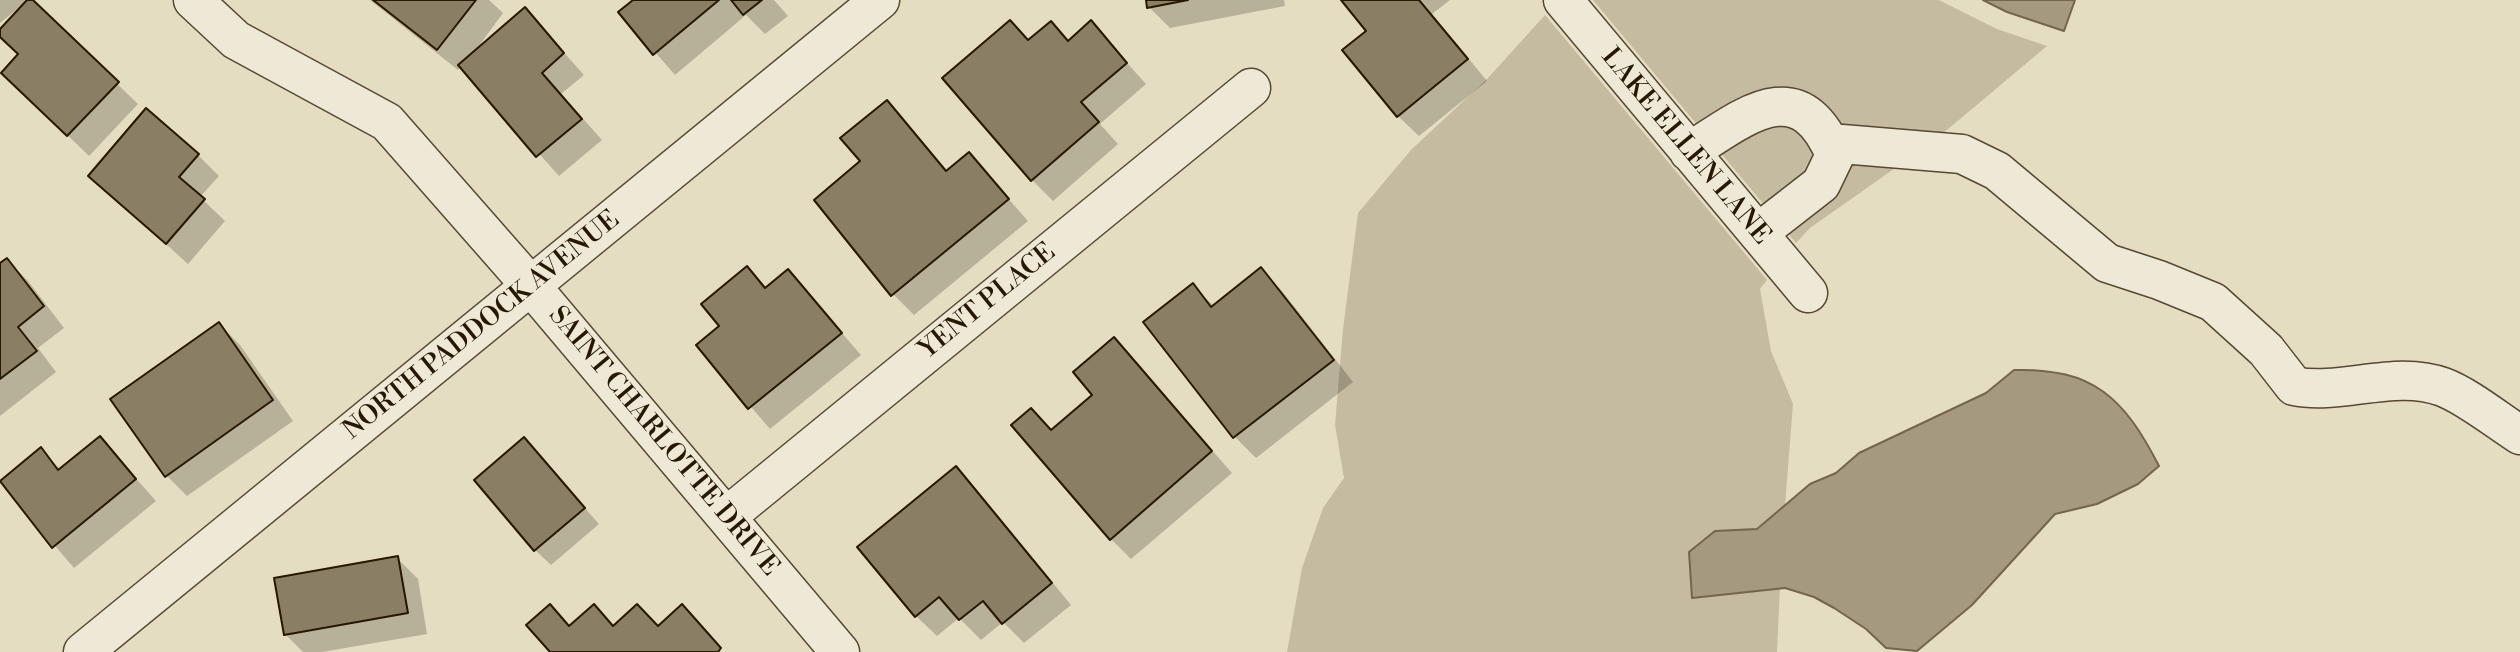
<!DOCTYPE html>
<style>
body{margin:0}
canvas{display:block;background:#e5ddc1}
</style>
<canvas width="2520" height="652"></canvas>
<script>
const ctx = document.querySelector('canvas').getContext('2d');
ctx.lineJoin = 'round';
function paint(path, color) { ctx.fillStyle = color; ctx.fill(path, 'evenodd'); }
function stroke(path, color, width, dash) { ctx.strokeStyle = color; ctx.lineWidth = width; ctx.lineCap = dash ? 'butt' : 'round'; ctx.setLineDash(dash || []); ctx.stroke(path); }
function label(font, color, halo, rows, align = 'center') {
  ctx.font = font + ' "Libre Bodoni",serif'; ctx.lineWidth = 7; ctx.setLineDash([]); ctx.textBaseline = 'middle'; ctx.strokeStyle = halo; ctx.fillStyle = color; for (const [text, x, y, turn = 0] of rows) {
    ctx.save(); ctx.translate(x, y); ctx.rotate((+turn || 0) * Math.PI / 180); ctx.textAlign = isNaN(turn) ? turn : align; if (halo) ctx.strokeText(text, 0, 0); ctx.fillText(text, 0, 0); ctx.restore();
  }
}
paint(new Path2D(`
 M1593,0H1939L1997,29L2047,46L1935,140L1810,228L1796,243Z
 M1545,15L1767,280L1760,289L1771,351L1793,404L1785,506L1756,529L1715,531L1690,552L1692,598L1780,587L1777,652H1287L1302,568L1323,508L1344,478L1335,425L1343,329L1358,213L1411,150L1488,78Z`), '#c5bba0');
const water = new Path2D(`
 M1983,0H2075L2064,31L2007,12Z
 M2014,370C2094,368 2124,398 2159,466L2138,484L2097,504L2055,514L1972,605L1917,651L1886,648L1866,629L1834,608L1814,597L1785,588L1692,598L1689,552L1715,531L1757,529L1810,484L1836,473L1859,453L1986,393Z`);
paint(water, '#a59a80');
stroke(water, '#73664d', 2);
paint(new Path2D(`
 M0,0H30L138,104L89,156L24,93L20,55L0,35L21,9L20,7L0,23Z
 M370,0H489L503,13L473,54L525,9L584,75L561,94L602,140L559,176L461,66L458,70Z
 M636,0H774L788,16L765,34L746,15L675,75L621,13Z
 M1148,0H1284L1285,6L1170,28L1149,7Z
 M1343,0H1450L1432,14L1487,81L1419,136L1398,116L1368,31Z
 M1010,22L1029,41L1051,23L1070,42L1091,23L1146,84L1100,124L1118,144L1053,201L1032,180Z
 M887,102L948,172L969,154L1028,221L914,315L893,294L863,162Z
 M198,155L219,176L200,197L225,221L188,264L91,176Z
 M7,260L28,281L64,328L38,348L56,372L0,416V265Z
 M747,268L767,288L788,271L861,355L770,429L698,345L721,326Z
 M1261,270L1282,291L1353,382L1256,458L1235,437L1146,323L1193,286L1214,306Z
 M219,324L240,345L293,421L187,496L166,475Z
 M1114,339L1232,473L1131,559L1111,539L1031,410L1053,431L1095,395Z
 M100,438L156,501L74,568L1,483L41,450L61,470Z
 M524,439L599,524L551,565L535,550Z
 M955,468L976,489L1071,605L1024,643L1003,622L981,640L959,618L937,636L916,616Z
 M397,558L418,579L427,634L322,652H303L285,634Z`), '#0003');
const building = new Path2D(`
 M27,0H33L119,82L67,136L1,73L18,54L0,37V29Z
 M373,0H476L437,50Z
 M633,0H719L653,55L618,12Z
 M731,0H762L743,15Z
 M1146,0H1188L1147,8Z
 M1341,0H1419L1468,59L1397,117L1342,50L1366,31Z
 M525,7L564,53L542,73L582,119L536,157L458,65Z
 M1010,20L1028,40L1051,21L1068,41L1091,20L1127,63L1081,102L1099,122L1031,181L942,78Z
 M887,100L946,171L969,152L1009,199L891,296L814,200L860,161L840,138Z
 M146,108L199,154L179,177L205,199L166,244L88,176Z
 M7,258L44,306L18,327L37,351L0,379V263Z
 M747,266L765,288L788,269L842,333L748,409L696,345L719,326L701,304Z
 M1261,267L1334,360L1233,438L1143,322L1193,283L1211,307Z
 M219,322L273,400L165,477L110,399Z
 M1114,337L1212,451L1110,540L1011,425L1031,408L1051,430L1092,395L1073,372Z
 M100,436L136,479L52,548L0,481L41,447L58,470Z
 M524,437L585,508L534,551L474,480Z
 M956,466L1052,583L1002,624L983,601L959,620L939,597L915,617L857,547Z
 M398,556L408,613L284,635L274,578Z
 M550,604L569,626L594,604L613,626L637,604L658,626L682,604L721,648L718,652H550L526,625Z`);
paint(building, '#8a7e65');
stroke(building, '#281701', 2);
const minor = new Path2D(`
 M193,0L236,40L387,122L531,286L840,652
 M1563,0L1808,293
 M1830,143L1962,154L1997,171L2107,263L2159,280L2213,302L2266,350L2294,386C2341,396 2395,369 2443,387C2467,396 2498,421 2520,435
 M1689,152C1744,117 1799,69 1835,155L1821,184L1758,233
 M726,517L1251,88
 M83,652L880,0`);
stroke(minor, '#574831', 41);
stroke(minor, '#eee9d7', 38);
label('26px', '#281701', '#eee9d7', [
 ["LAKE ELLEN LANE",1685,147,50],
 ["YENT PLACE",988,302,-39],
 ["NORTH PADDOCK AVENUE",482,326,-39],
 ["SAINT CHARLOTTE DRIVE",663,442,50]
]);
</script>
